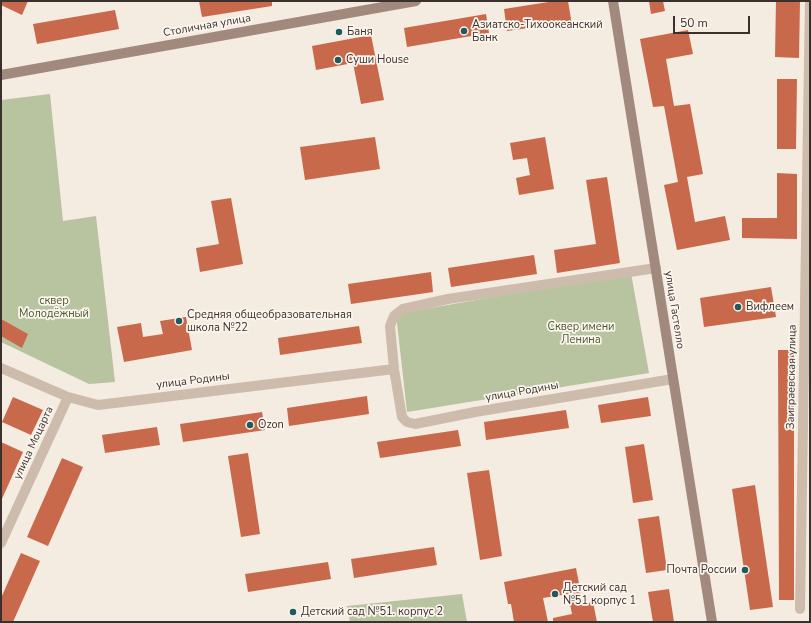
<!DOCTYPE html>
<meta charset="utf-8">
<style>
body{margin:0}
#map{position:relative;width:811px;height:623px;overflow:hidden;background:#f4ebe1;font-family:"Nunito Sans",sans-serif}
canvas{display:block}
.frame{position:absolute;inset:0;border:2px solid #3b302b;pointer-events:none}
.scale{position:absolute;left:673px;top:16px;width:77px;height:18px;box-sizing:border-box;border:2px solid #3b302b;border-top:0;padding-left:5px;font-size:12px;line-height:14px;white-space:nowrap;color:#3b302b;-webkit-text-stroke:3px #fbf5ee;paint-order:stroke}
</style>
<div id="map">
<canvas width="811" height="623"></canvas>
<div class="frame"></div>
<div class="scale">50 m</div>
</div>
<script>
const ctx = document.querySelector('canvas').getContext('2d');
ctx.lineJoin = 'round';
function paint(path, color) { ctx.fillStyle = color; ctx.fill(path, 'evenodd'); }
function stroke(path, color, width, dash) { ctx.strokeStyle = color; ctx.lineWidth = width; ctx.lineCap = dash ? 'butt' : 'round'; ctx.setLineDash(dash || []); ctx.stroke(path); }
function label(font, color, halo, rows, align = 'center') {
  ctx.font = font + ' "Nunito Sans",sans-serif'; ctx.lineWidth = 3.5; ctx.setLineDash([]); ctx.textBaseline = 'middle'; ctx.strokeStyle = halo; ctx.fillStyle = color; for (const [text, x, y, turn = 0] of rows) {
    ctx.save(); ctx.translate(x, y); ctx.rotate((+turn || 0) * Math.PI / 180); ctx.textAlign = isNaN(turn) ? turn : align; if (halo) ctx.strokeText(text, 0, 0); ctx.fillText(text, 0, 0); ctx.restore();
  }
}
paint(new Path2D(`
 M50,94L63,221L96,216L115,382L89,384L1,342V100Z
 M631,273L649,373L407,412L396,314Z
 M462,594L467,622H350L347,606Z`), '#b8c4a0');
paint(new Path2D(`
 M1,1H28L22,15L1,5Z
 M199,1H272V6L202,17Z
 M555,1H568L572,25L557,27V24L507,31L504,9Z
 M649,1H663L665,11L651,14Z
 M776,1H800L799,58L775,57Z
 M115,10L119,29L37,44L33,24Z
 M486,14L489,33L407,47L404,28Z
 M688,30L693,54L666,59L674,106L690,104L703,174L687,177L695,222L725,216L730,240L677,250L664,185L678,182L664,106L653,107L640,39Z
 M371,35L384,100L361,104L353,63L316,70L312,46Z
 M777,79H797L796,149H777Z
 M375,137L380,169L305,180L300,147Z
 M545,137L554,189L519,195L516,178L530,175L527,158L513,160L510,143Z
 M777,173L797,174V239L742,238V218H777Z
 M607,177L620,263L557,273L554,250L596,244L586,180Z
 M231,198L243,264L200,272L196,248L219,244L211,201Z
 M534,255L537,274L451,287L448,268Z
 M431,272L433,292L351,304L348,284Z
 M771,287L776,317L704,327L700,298Z
 M186,317L192,350L124,362L117,327L141,323L143,337L163,334L160,321Z
 M1,319L28,334L22,348L1,336Z
 M359,326L362,343L280,355L278,338Z
 M778,350H794V600H779Z
 M367,396L369,414L289,426L287,408Z
 M13,397L43,410L31,435L2,422Z
 M648,397L651,416L601,423L598,405Z
 M566,410L569,428L486,440L484,422Z
 M262,412L265,430L183,442L180,424Z
 M157,427L160,445L105,453L102,435Z
 M458,430L461,446L380,458L377,442Z
 M1,442L23,452L1,501Z
 M644,444L653,500L633,503L625,447Z
 M248,453L260,534L241,537L228,456Z
 M62,458L83,467L48,546L27,537Z
 M489,470L502,556L480,560L467,473Z
 M755,485L773,607L750,610L732,489Z
 M659,516L667,570L646,573L638,519Z
 M434,547L437,565L354,578L351,559Z
 M21,553L40,561L13,622H1V598Z
 M328,562L331,579L248,592L245,574Z
 M576,568L583,604L593,602L597,622H553V618L572,614L568,594L543,598L548,622H514L511,604H508L504,582Z
 M669,589L674,622H653L648,592Z`), '#c8694b');
stroke(new Path2D(`
 M656,268L448,299L403,309L394,316L390,326L394,369L402,417L407,422L415,424L475,412L673,379
 M1,368L68,397L98,405L394,369
 M1,543L68,397
 M800,609L810,1`), '#cdbbac', 10);
stroke(new Path2D(`
 M613,1L712,622
 M1,75L416,1`), '#a18a7d', 10);
for (const [x, y, r, color] of [
 [464,31,4,"#1f5a5e"],
 [339,32,4,"#1f5a5e"],
 [338,60,4,"#1f5a5e"],
 [738,307,4,"#1f5a5e"],
 [179,321,4,"#1f5a5e"],
 [250,425,4,"#1f5a5e"],
 [745,570,4,"#1f5a5e"],
 [555,594,4,"#1f5a5e"],
 [293,612,4,"#1f5a5e"]
]) { const dot = new Path2D(); dot.arc(x, y, r, 0, 2 * Math.PI); ctx.fillStyle = color; ctx.fill(dot); stroke(dot, '#fbf5ee', 1.5); }
label('11px', '#3b302b', '#fbf5ee', [
 ["Азиатско-Тихоокеанский",472,25],
 ["Банк",472,38],
 ["Баня",347,32],
 ["Суши House",346,60],
 ["Вифлеем",746,307],
 ["Средняя общеобразовательная",187,315],
 ["школа №22",187,328],
 ["Ozon",258,425],
 ["Почта России",737,570,"right"],
 ["Детский сад",563,588],
 ["№51 корпус 1",563,601],
 ["Детский сад №51. корпус 2",301,612]
], 'left');
label('11px', '#3b302b', '#fbf5ee', [
 ["Столичная улица",207,26,-10],
 ["улица Гастелло",674,310,81],
 ["Заиграевская улица",792,377,-89],
 ["улица Родины",193,381,-7],
 ["улица Родины",522,392,-10],
 ["улица Моцарта",34,443,-65]
]);
label('11px', '#4a5a2e', '#fbf5ee', [
 ["сквер",54,301],
 ["Молодёжный",54,314],
 ["Сквер имени",581,327],
 ["Ленина",581,340]
]);
</script>
